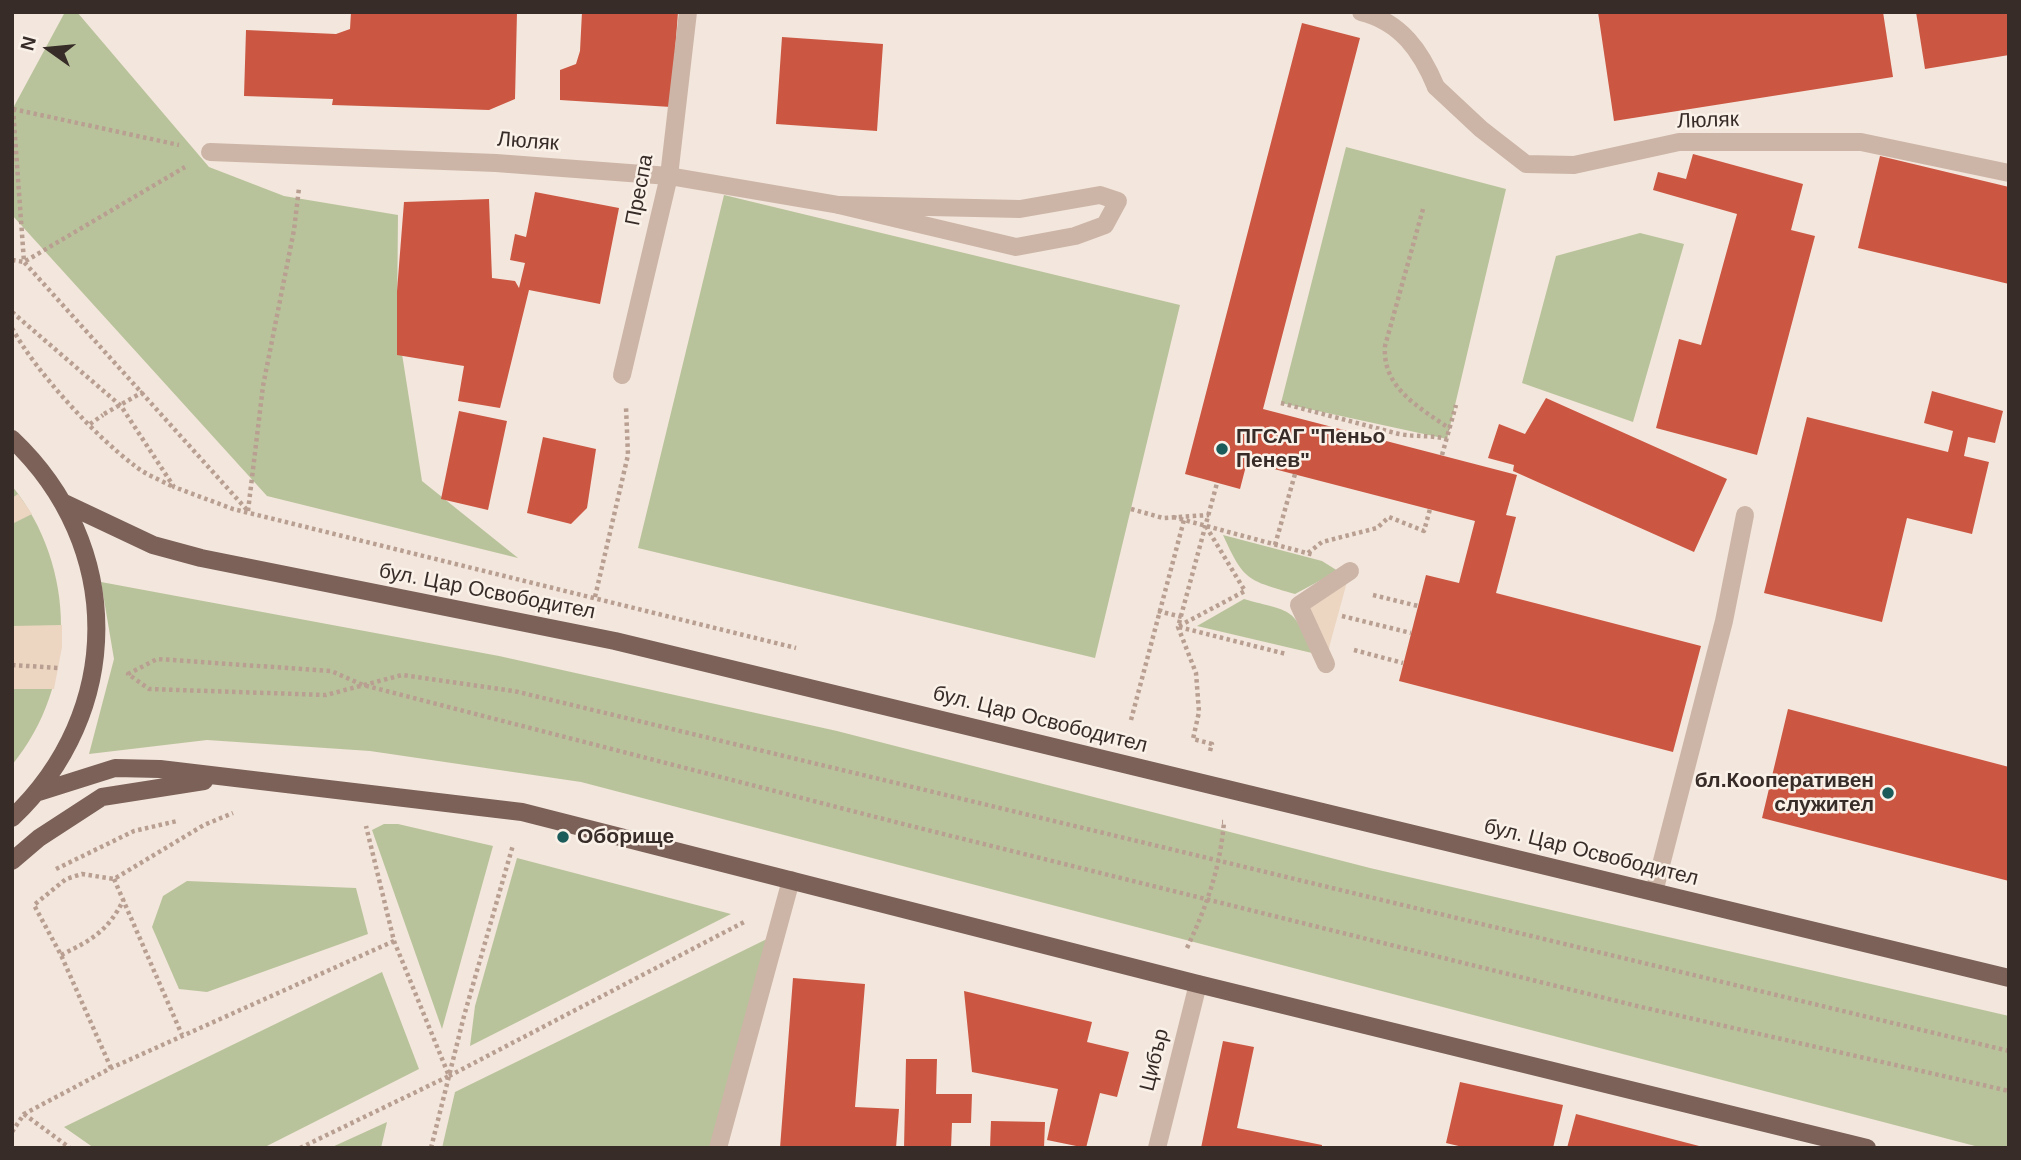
<!DOCTYPE html>
<meta charset="utf-8">
<style>
body{margin:0}
#map{position:relative;width:2021px;height:1160px;overflow:hidden;background:#f3e6dc;font-family:Helvetica,sans-serif}
canvas{display:block}
.frame{position:absolute;inset:0;border:14px solid #382c28;pointer-events:none}
.north{position:absolute;left:14px;top:14px;width:70px;height:70px;-webkit-text-stroke:5px #faf1e9;paint-order:stroke;rotate:285deg;font-size:19px;font-weight:700;line-height:28px;text-align:center;color:#382c28}
.north::after{content:'';display:block;margin:auto;width:24px;height:32px;background:#382c28;clip-path:polygon(50% 0,100% 100%,50% 72%,0 100%)}
</style>
<div id="map">
<canvas width="2021" height="1160"></canvas>
<div class="frame"></div>
<div class="north">N</div>
</div>
<script>
const ctx = document.querySelector('canvas').getContext('2d');
ctx.lineJoin = 'round';
function paint(path, color) { ctx.fillStyle = color; ctx.fill(path, 'evenodd'); }
function stroke(path, color, width, dash) { ctx.strokeStyle = color; ctx.lineWidth = width; ctx.lineCap = dash ? 'butt' : 'round'; ctx.setLineDash(dash || []); ctx.stroke(path); }
function label(font, color, halo, rows, align = 'center') {
  ctx.font = font + ' Helvetica,sans-serif'; ctx.lineWidth = 5; ctx.setLineDash([]); ctx.textBaseline = 'middle'; ctx.strokeStyle = halo; ctx.fillStyle = color; for (const [text, x, y, turn = 0] of rows) {
    ctx.save(); ctx.translate(x, y); ctx.rotate((+turn || 0) * Math.PI / 180); ctx.textAlign = isNaN(turn) ? turn : align; if (halo) ctx.strokeText(text, 0, 0); ctx.fillText(text, 0, 0); ctx.restore();
  }
}
paint(new Path2D(`
 M65,12H77L209,167L284,196L398,215L397,322L422,481L518,558L267,496L12,215V110Z
 M1346,147L1506,189L1447,439L1281,403Z
 M724,195L1180,305L1095,658L638,548Z
 M1640,233L1684,244L1633,422L1522,383L1556,256Z
 M12,486C77,566 78,686 12,765Z
 M1223,535L1322,561L1338,571L1295,594C1247,580 1244,581 1223,535Z
 M101,582L499,656L837,731L1370,868L2009,1016V1148L1975,1146L581,782L370,751L207,740L89,754L114,659Z
 M1244,599C1292,613 1293,605 1312,653L1197,626Z
 M384,824H398L493,846L442,1029L372,830Z
 M517,858L731,914L470,1046L475,1006Z
 M187,881L356,888L368,934L207,992L179,989L152,927L163,896Z
 M773,936L718,1148H442L455,1092Z
 M382,972L419,1069L263,1148H94L64,1127Z
 M387,1122L381,1148H330Z`), '#b9c39b');
paint(new Path2D(`
 M18,494L32,514L12,524V498Z
 M1350,571L1330,644L1326,664L1304,616L1309,598Z
 M62,625V647L54,689H12V626Z`), '#ecd6c2');
paint(new Path2D(`
 M351,12H517L515,99L489,110L332,105L333,99L244,96L246,30L336,34L350,29Z
 M582,12H678L671,107L560,100V70L576,64L580,51Z
 M1598,12H1883L1893,77L1614,121Z
 M1916,12H2009V55L1925,69Z
 M1302,23L1360,38L1263,409L1517,475L1506,515L1516,517L1496,593L1701,646L1673,752L1399,681L1426,575L1459,583L1475,521L1247,462L1240,489L1185,474Z
 M782,37L883,44L877,131L776,124Z
 M1693,154L1803,184L1791,230L1815,236L1757,455L1656,428L1679,339L1701,345L1737,214L1653,190L1658,172L1686,179Z
 M1880,156L2009,187V284L1858,248Z
 M535,192L619,208L600,304L529,290L500,408L458,401L464,366L397,355V291L404,202L489,199L492,278L515,281L519,288L525,263L510,260L515,234L526,237Z
 M1932,391L2003,411L1995,443L1968,437L1964,456L1989,462L1972,534L1907,518L1882,622L1764,593L1807,417L1948,452L1953,431L1924,423Z
 M1546,398L1727,479L1694,552L1513,471L1514,465L1488,458L1499,424L1525,434Z
 M459,411L507,421L488,510L441,499Z
 M543,437L596,449L587,508L571,524L527,513Z
 M1788,709L2009,767V881L1762,818Z
 M793,978L865,984L855,1107L899,1109L896,1148H780Z
 M964,991L1092,1022L1087,1042L1129,1052L1117,1097L1100,1093L1086,1148L1047,1140L1058,1089L972,1072Z
 M1223,1041L1254,1047L1237,1128L1322,1145V1148H1201Z
 M906,1059H937L936,1094H972L971,1123H952L951,1148H904Z
 M1460,1082L1563,1105L1553,1148H1467L1446,1143Z
 M1576,1114L1703,1147V1148H1567Z
 M991,1121L1045,1122L1044,1148H990Z`), '#cb5742');
stroke(new Path2D(`
 M13,109L24,262L248,511
 M13,109L179,145
 M1423,209L1385,346C1382,388 1419,407 1450,429
 M12,260L24,262L185,167
 M12,312L121,406L174,487L233,509L796,648
 M12,328C36,372 95,436 135,466C146,475 161,480 173,487
 M1281,403L1399,434C1416,437 1430,435 1447,439
 M104,414L143,392
 M90,424L103,415
 M1442,455L1456,405
 M1131,509L1163,518L1209,515
 M248,511L263,386L294,230L299,188
 M1173,517L1314,555
 M1275,545L1295,474
 M1308,553L1322,542L1377,528L1389,517L1424,531L1430,509
 M1373,595L1418,606
 M595,597L628,455L626,407
 M1158,611L1182,617
 M1342,616L1411,633
 M1179,626L1245,591L1207,528
 M1179,627L1286,654
 M1354,650L1403,663
 M12,665L59,668
 M1131,720L1184,520
 M1210,751L1212,744L1193,739L1199,712L1196,673L1178,627L1217,483
 M56,869L134,831L177,821
 M114,879L182,1035
 M1187,948C1207,905 1220,869 1224,822H1222
 M61,955C92,940 108,931 124,899
 M2009,1051L514,691L402,675L326,695L149,689L128,674L157,659L331,671L363,685L899,823L1637,1006L2009,1091
 M111,1068L61,955L34,905L66,879L82,874L114,879L204,825L233,813
 M449,1076L746,921
 M24,1114L70,1148
 M12,1132L24,1114L111,1068L394,941L366,826
 M300,1148L449,1076L394,941
 M431,1148L464,1016L513,845`), '#b89f91', 4.5, [3.5, 3.5]);
stroke(new Path2D(`
 M1361,12C1401,22 1421,51 1436,87
 M1100,195L1118,201L1105,225L1075,236L1016,247L839,205L1020,209Z
 M1654,892L1724,621L1745,515`), '#ccb5a7', 18);
stroke(new Path2D(`
 M1436,87L1481,129L1526,164L1574,165L1679,142H1861L2009,173
 M210,152L496,163L669,176L839,205
 M622,375L669,176L688,12
 M1326,664L1299,605L1350,571
 M718,1148L791,880
 M1157,1148L1198,984`), '#ccb5a7', 18);
stroke(new Path2D(`
 M12,439C125,546 124,712 12,818
 M64,503L153,545L201,558L615,641L2009,978
 M39,792L115,768L160,769L522,812L1198,984L1867,1148
 M12,861L39,838L102,797L204,781`), '#7b6158', 18);
for (const [x, y, r, color] of [
 [1222,449,7,"#1b5c5a"],
 [1888,793,7,"#1b5c5a"],
 [563,837,7,"#1b5c5a"]
]) { const dot = new Path2D(); dot.arc(x, y, r, 0, 2 * Math.PI); ctx.fillStyle = color; ctx.fill(dot); stroke(dot, '#faf1e9', 2.5); }
label('21px', '#382c28', '#faf1e9', [
 ["Люляк",1708,121,-2],
 ["Люляк",528,142,4],
 ["Преспа",640,190,-79],
 ["бул. Цар Освободител",487,592,11],
 ["бул. Цар Освободител",1040,720,14],
 ["бул. Цар Освободител",1591,853,14],
 ["Цибър",1155,1060,-76]
]);
label('bold 21px', '#382c28', '#faf1e9', [
 ["ПГСАГ \"Пеньо",1236,437],
 ["Пенев\"",1236,461],
 ["бл.Кооперативен",1874,781,"right"],
 ["служител",1874,805,"right"],
 ["Оборище",577,837]
], 'left');
</script>
